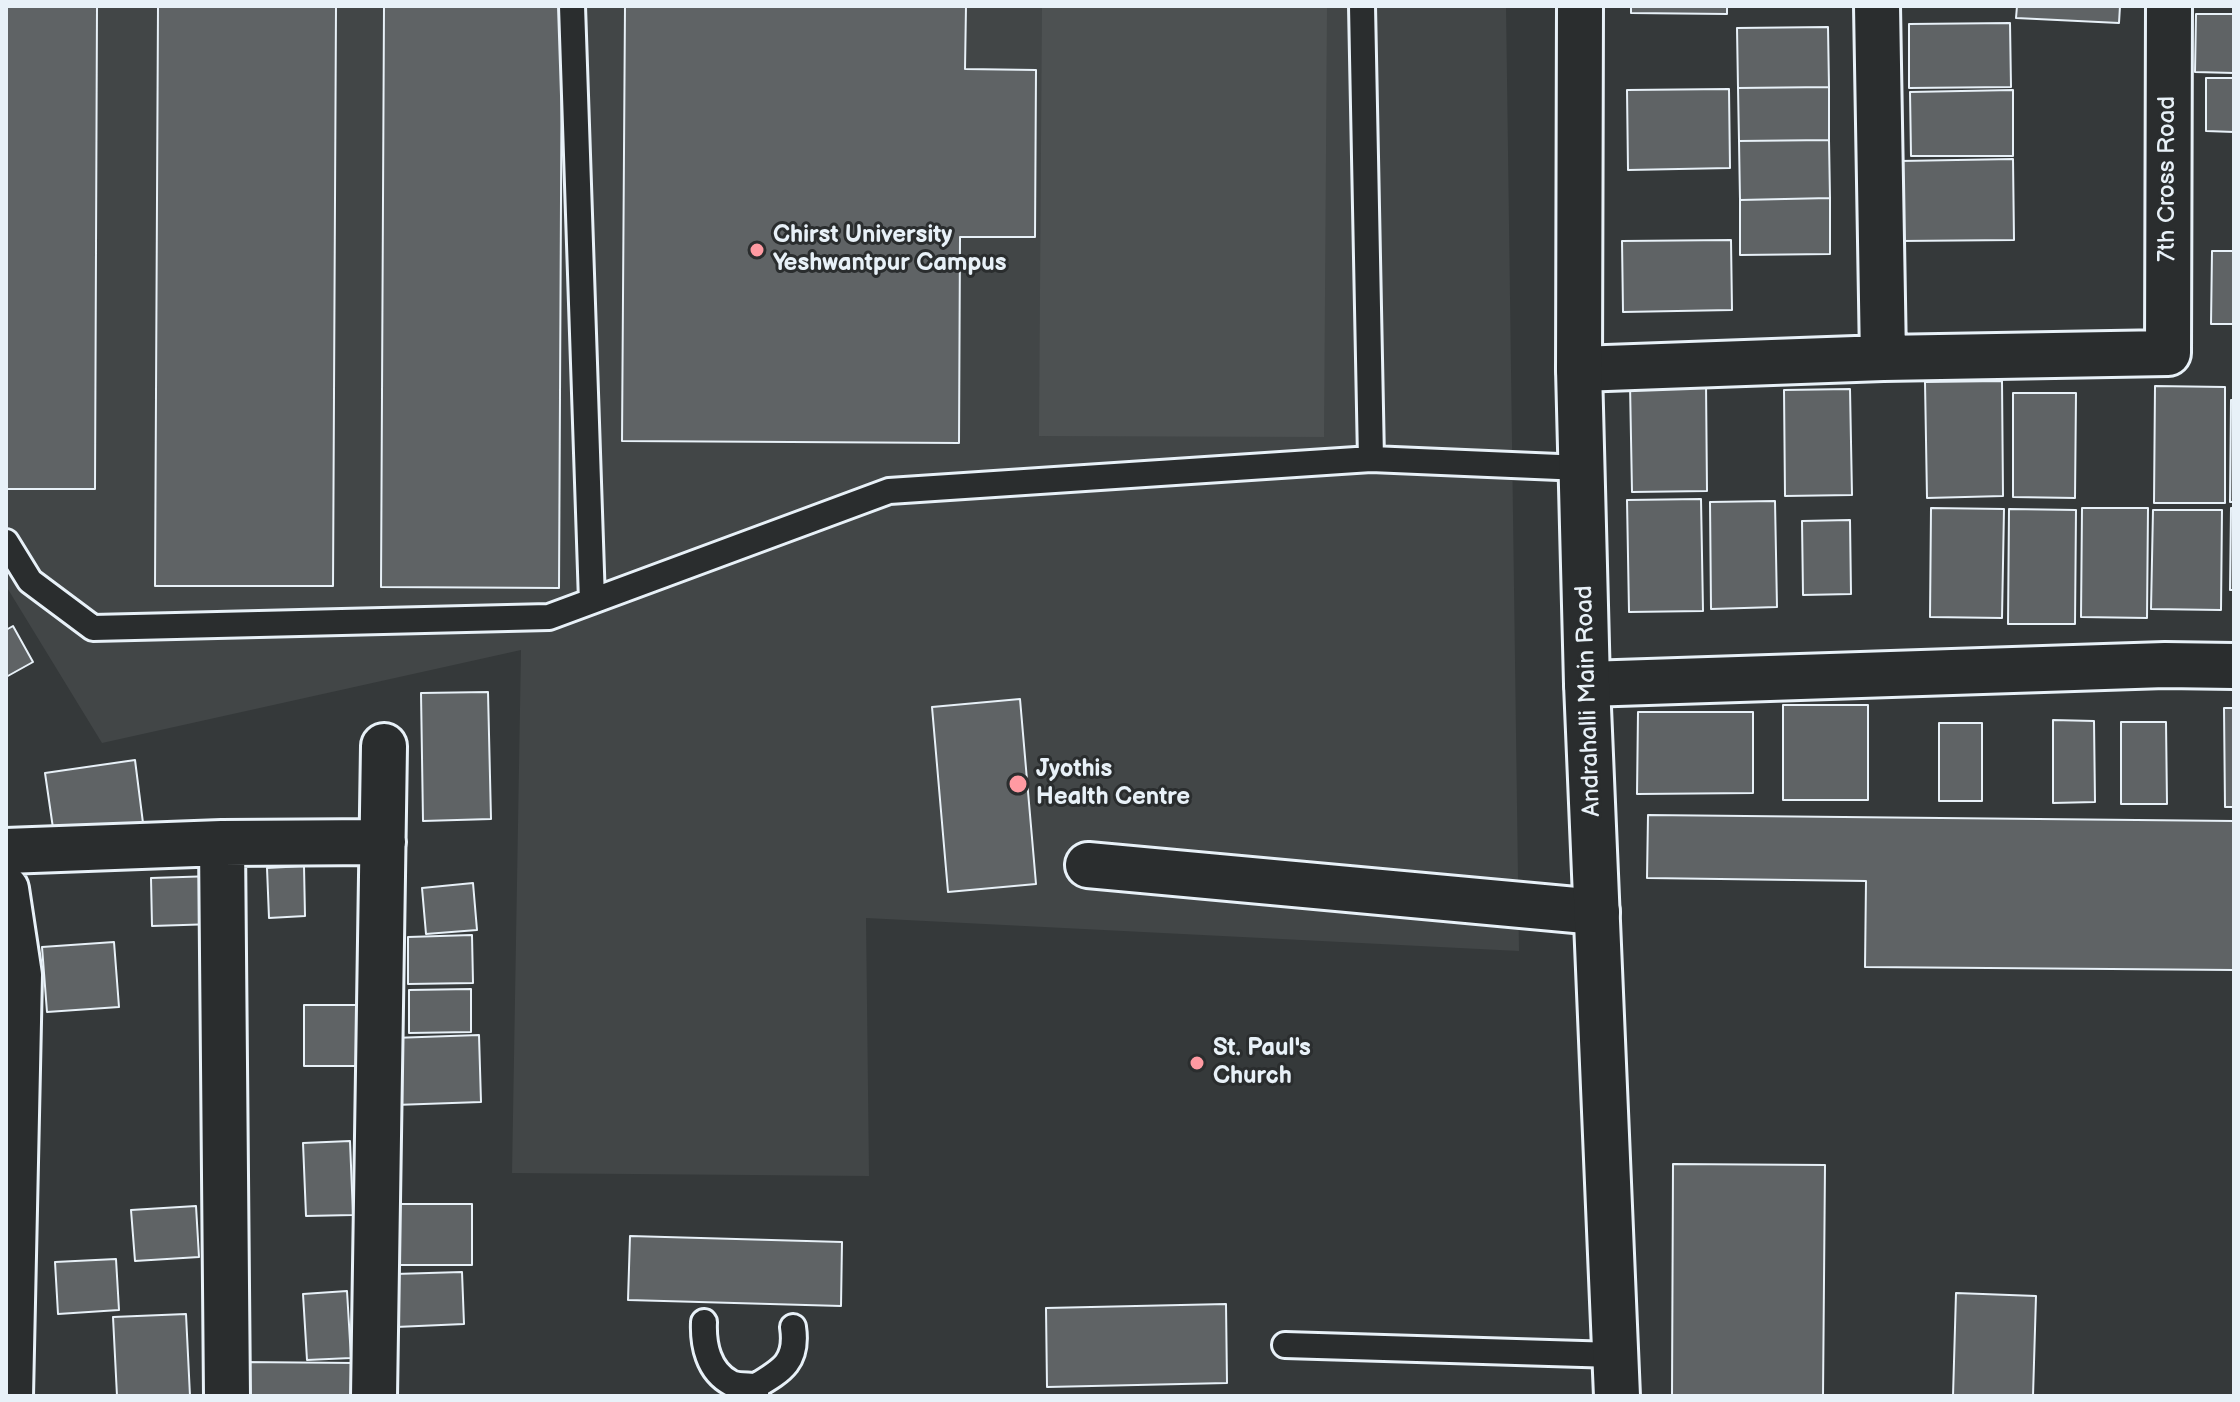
<!DOCTYPE html>
<style>
body{margin:0}
#map{position:relative;width:2240px;height:1402px;overflow:hidden;background:#35393a;font-family:"Balsamiq Sans",sans-serif}
canvas{display:block}
.frame{position:absolute;inset:0;border:8px solid #e8f1f8;pointer-events:none}
</style>
<div id="map">
<canvas width="2240" height="1402"></canvas>
<div class="frame"></div>
</div>
<script>
const ctx = document.querySelector('canvas').getContext('2d');
ctx.lineJoin = 'round';
function paint(path, color) { ctx.fillStyle = color; ctx.fill(path, 'evenodd'); }
function stroke(path, color, width, dash) { ctx.strokeStyle = color; ctx.lineWidth = width; ctx.lineCap = dash ? 'butt' : 'round'; ctx.setLineDash(dash || []); ctx.stroke(path); }
function label(font, color, halo, rows, align = 'center') {
  ctx.font = font + ' "Balsamiq Sans",sans-serif'; ctx.lineWidth = 6; ctx.setLineDash([]); ctx.textBaseline = 'middle'; ctx.strokeStyle = halo; ctx.fillStyle = color; for (const [text, x, y, turn = 0] of rows) {
    ctx.save(); ctx.translate(x, y); ctx.rotate((+turn || 0) * Math.PI / 180); ctx.textAlign = isNaN(turn) ? turn : align; if (halo) ctx.strokeText(text, 0, 0); ctx.fillText(text, 0, 0); ctx.restore();
  }
}
paint(new Path2D(`
 M6,6H1506L1519,951L866,918L869,1176L512,1173L521,650L102,743L6,586Z`), '#424647');
paint(new Path2D(`
 M1042,6H1327L1324,437L1039,436Z`), '#4d5152');
const building = new Path2D(`
 M6,6H97L95,489H6Z
 M158,6H336L333,586H155Z
 M384,6H562L559,588L381,587Z
 M625,6H966L965,69L1036,70L1035,237H960L959,443L622,441Z
 M1631,6H1727V14L1631,13Z
 M2017,6H2120L2119,23L2016,18Z
 M2196,14H2234V73L2195,72Z
 M2010,23L2011,87L1909,88V24Z
 M1828,27L1829,87L1738,88L1737,28Z
 M2206,78H2234V132L2206,131Z
 M1829,87V140L1739,141L1738,88Z
 M1729,89L1730,168L1628,170L1627,90Z
 M2013,90V156H1911L1910,92Z
 M1829,140L1830,198L1740,200L1739,141Z
 M2013,159L2014,240L1901,241L1900,161Z
 M1830,198V254L1740,255V200Z
 M1731,240L1732,310L1623,312L1622,241Z
 M2212,251H2234V324H2211Z
 M2002,381L2003,496L1927,498L1925,382Z
 M1706,383L1707,491L1632,492L1630,384Z
 M2155,386L2225,387V503H2154Z
 M1850,389L1852,495L1785,496L1784,390Z
 M2013,393H2076L2075,498L2013,497Z
 M2231,400H2234V502H2230Z
 M1701,499L1703,611L1629,612L1627,500Z
 M1775,501L1777,607L1711,609L1710,502Z
 M1931,508L2004,509L2002,618L1930,617Z
 M2082,508H2148L2147,618L2081,617Z
 M2231,508H2234V590H2230Z
 M2009,509L2076,510L2075,624H2008Z
 M2153,510H2222L2221,610L2151,609Z
 M1850,520L1851,594L1803,595L1802,521Z
 M13,626L33,662L6,677V630Z
 M488,692L491,819L423,821L421,693Z
 M1020,699L1036,884L948,892L932,707Z
 M1783,705H1868V800H1783Z
 M2224,708H2234V807H2225Z
 M1638,712H1753V793L1637,794Z
 M2053,720L2094,721L2095,802L2053,803Z
 M2121,722H2166L2167,804H2121Z
 M1939,723H1982V801H1939Z
 M135,760L143,823L54,835L45,773Z
 M1648,815L2234,821V970L1865,967L1866,881L1647,878Z
 M304,866L305,916L269,918L267,868Z
 M214,876L215,924L152,926L151,878Z
 M473,883L477,930L426,934L422,888Z
 M472,935L473,983L408,984V937Z
 M114,942L119,1007L47,1012L42,947Z
 M471,989V1032L409,1033V990Z
 M304,1005H362V1066H304Z
 M479,1035L481,1102L395,1105L393,1038Z
 M350,1141L353,1215L306,1216L303,1143Z
 M1673,1164L1825,1165L1823,1396H1672Z
 M396,1204H472V1265H396Z
 M196,1206L199,1257L135,1261L131,1210Z
 M630,1236L842,1242L841,1306L628,1300Z
 M116,1259L119,1310L58,1314L55,1262Z
 M462,1272L464,1324L396,1327L395,1274Z
 M347,1291L351,1358L307,1360L303,1294Z
 M1956,1293L2036,1296L2033,1396H1953Z
 M1226,1304L1227,1383L1047,1387L1046,1308Z
 M186,1314L190,1396H117L113,1317Z
 M242,1362L355,1363L354,1396H241Z`);
paint(building, '#5f6365');
stroke(building, '#e8f1f8', 2);
const service = new Path2D(`
 M572,6L592,601
 M1362,6L1371,459
 M6,542L30,581L93,628L549,617L889,491L1371,459L1582,468
 M704,1322C703,1344 708,1371 731,1383C737,1386 749,1385 756,1386V1396
 M1285,1345L1615,1355
 M756,1386C783,1370 798,1361 793,1327`);
const minor = new Path2D(`
 M1877,6L1883,358
 M1579,369L1883,358L2168,353L2169,6
 M1587,684L2165,665L2234,666
 M222,843L227,1396
 M6,851L222,843L383,842
 M1088,865L1597,912
 M6,889L19,975L10,1396
 M374,1396L384,746`);
const secondary = new Path2D(`
 M1580,6L1579,369L1587,684L1617,1396`);
stroke(service, '#e8f1f8', 30);
stroke(minor, '#e8f1f8', 50);
stroke(secondary, '#e8f1f8', 50);
stroke(service, '#2a2d2e', 24);
stroke(minor, '#2a2d2e', 44);
stroke(secondary, '#2a2d2e', 44);
for (const [x, y, r, color] of [
 [757,250,8,"#ff9aa2"],
 [1018,784,10,"#ff9aa2"],
 [1197,1063,8,"#ff9aa2"]
]) { const dot = new Path2D(); dot.arc(x, y, r, 0, 2 * Math.PI); ctx.fillStyle = color; ctx.fill(dot); stroke(dot, '#2a2d2e', 3); }
label('24px', '#e8f1f8', '#2a2d2e', [
 ["7th Cross Road",2168,179,-90],
 ["Andrahalli Main Road",1589,701,-92]
]);
label('bold 24px', '#e8f1f8', '#2a2d2e', [
 ["Chirst University",773,236],
 ["Yeshwantpur Campus",773,264],
 ["Jyothis",1036,770],
 ["Health Centre",1036,798],
 ["St. Paul's",1213,1049],
 ["Church",1213,1077]
], 'left');
</script>
